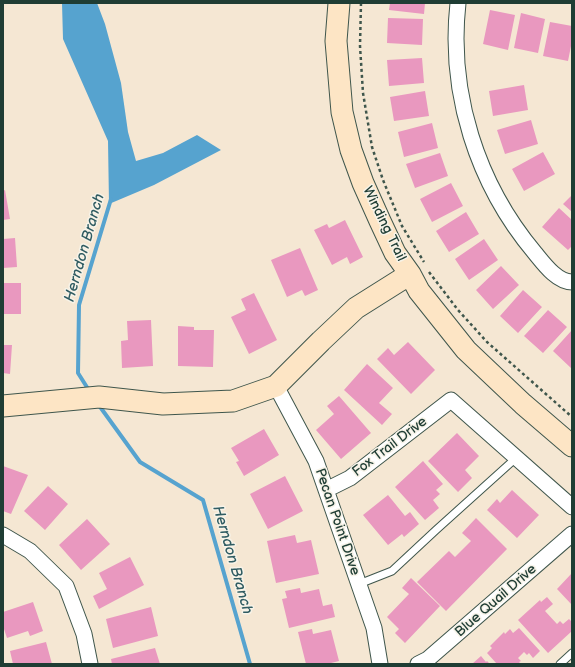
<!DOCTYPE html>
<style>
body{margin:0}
#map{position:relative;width:575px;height:667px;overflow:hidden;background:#f5e7d3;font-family:"Balsamiq Sans",sans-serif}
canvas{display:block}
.frame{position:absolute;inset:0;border:4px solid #1f3d34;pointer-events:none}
</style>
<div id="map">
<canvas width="575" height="667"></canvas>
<div class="frame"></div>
</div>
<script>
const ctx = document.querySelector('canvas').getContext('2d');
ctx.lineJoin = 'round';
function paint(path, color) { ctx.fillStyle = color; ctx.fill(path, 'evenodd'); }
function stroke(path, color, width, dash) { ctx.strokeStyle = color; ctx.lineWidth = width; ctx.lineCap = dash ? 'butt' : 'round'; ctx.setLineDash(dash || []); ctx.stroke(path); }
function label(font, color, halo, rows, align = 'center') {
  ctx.font = font + ' "Balsamiq Sans",sans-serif'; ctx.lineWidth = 3; ctx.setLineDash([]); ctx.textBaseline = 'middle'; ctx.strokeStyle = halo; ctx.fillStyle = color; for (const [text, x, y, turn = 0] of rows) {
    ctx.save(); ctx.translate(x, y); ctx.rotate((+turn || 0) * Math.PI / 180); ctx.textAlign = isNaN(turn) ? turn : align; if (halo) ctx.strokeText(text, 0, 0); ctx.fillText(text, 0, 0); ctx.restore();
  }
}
paint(new Path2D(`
 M62,3H97L105,24L121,83L128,132L136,161L163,153L197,135L221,150L154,185L109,204L108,141L63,39Z`), '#56a3cf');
stroke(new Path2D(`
 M90,392L78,373L79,305L111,199
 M98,404L140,462L203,500L250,664`), '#56a3cf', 4);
paint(new Path2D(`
 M390,3H425L424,14L389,10Z
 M490,10L515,15L508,50L483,44Z
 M521,13L545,19L538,53L514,48Z
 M388,18L423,19L422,45L387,43Z
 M550,22L572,26V41L568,61L543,56Z
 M422,58L424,83L389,86L387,60Z
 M524,85L528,110L493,116L489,91Z
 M425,91L429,116L394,121L390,97Z
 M531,120L538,144L505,154L497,130Z
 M432,123L438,148L404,157L398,132Z
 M543,152L555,174L524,191L512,169Z
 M440,153L448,176L415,188L406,164Z
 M451,183L463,206L432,222L420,199Z
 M5,190L10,219L3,220V191Z
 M572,195V212L563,204Z
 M559,208L572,220V246L568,250L542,227Z
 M466,212L479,234L449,252L436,231Z
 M345,220L363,257L350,264L347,257L332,265L314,230L327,224L329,228Z
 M15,238L17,267L3,268V239Z
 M484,239L498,260L469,280L455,259Z
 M300,248L318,290L305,296L302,290L287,297L271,260Z
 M501,266L519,285L493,309L476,290Z
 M3,283H21V314H3Z
 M523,290L542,307L518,333L500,316Z
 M254,293L277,340L249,354L231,317L246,310L241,299Z
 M548,310L567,327L543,353L524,336Z
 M151,320L153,366L122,368L121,341L128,340L127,321Z
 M178,326L194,327V330H214L213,367L178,366Z
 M572,330V369L553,351Z
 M408,342L435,370L411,394L377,359L388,348L394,355Z
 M3,345H12L10,374L3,373Z
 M367,364L393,388L379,403L392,414L382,425L344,390Z
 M339,396L371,433L341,459L316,430L334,414L327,406Z
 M264,429L279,455L244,476L236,462L239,461L231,448Z
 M457,433L479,456L465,470L472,478L458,492L428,461Z
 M423,461L443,484L436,490L440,494L433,500L439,508L425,520L395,487Z
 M3,466L28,475L11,514L3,511Z
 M285,476L303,511L268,529L250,494Z
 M48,486L68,504L45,530L24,511Z
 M512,490L539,515L517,538L487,510L497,499L500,503Z
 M388,495L405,516L410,512L419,524L404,537L402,534L388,545L363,515Z
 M476,518L507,549L446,611L417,582L449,551L455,557L471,541L462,533Z
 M87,519L110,544L81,570L59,545Z
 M295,535L297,543L311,540L319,574L276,583L267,541Z
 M130,557L144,585L99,609L93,596L107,589L99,573Z
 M572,573V605L557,589Z
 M411,578L440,606L405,643L395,633L399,629L387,617L409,594L402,588Z
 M300,588L301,593L319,589L323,606L332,604L335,617L289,628L282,599L287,598L285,591Z
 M547,597L553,604L545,611L557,624L560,621L563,624L569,619L572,622V631L548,653L518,620L540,600L541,602Z
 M33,602L43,631L30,636L28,631L7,638L3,626V612Z
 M151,607L158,636L113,648L106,619Z
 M519,628L540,651L533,658L529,653L527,655L524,652L518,658L521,661L519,662L521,664H497L487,653L492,648L490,646L504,632L505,634L510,629L513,633Z
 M312,629L313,634L331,630L339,661L327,664H306L298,632Z
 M46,642L52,664H13L10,651Z
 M155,648L160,664H112L111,659Z
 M481,656L486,662L487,661L490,664H472Z`), '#e998bf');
const lane = new Path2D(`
 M359,584L392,571L436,530L516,458
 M560,664L572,653`);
const street = new Path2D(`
 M458,3C448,93 477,184 535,253C544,264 557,282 572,282
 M276,386L316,461L374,628L380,664
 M326,490L350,478L451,400L572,507
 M3,535L30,551L66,586L84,634L90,664
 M418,664L428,659L572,534`);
const secondary = new Path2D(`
 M339,3L336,41L342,112L351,150L363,183L380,221L395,253L410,274L419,291L466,350L523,404L572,446
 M3,406L99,397L163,404L233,401L276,386L321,341L356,308L410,274`);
stroke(lane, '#3f564c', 9);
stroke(street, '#3f564c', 17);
stroke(secondary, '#3f564c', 23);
stroke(new Path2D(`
 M361,3L360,46L363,93L372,147L383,180L402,226L424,262
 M429,272L458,310L487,342L572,417`), '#3f564c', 2.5, [3, 3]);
stroke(lane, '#fff', 7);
stroke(street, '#fff', 15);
stroke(secondary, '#fde5c5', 21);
label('14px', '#1f3d34', '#f7f3e8', [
 ["Winding Trail",384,224,64],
 ["Fox Trail Drive",390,447,-37],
 ["Pecan Point Drive",337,522,71],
 ["Blue Quail Drive",496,601,-41]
]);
label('italic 15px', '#305c62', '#f7f3e8', [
 ["Herndon Branch",85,248,-74],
 ["Herndon Branch",232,560,74]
]);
</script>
